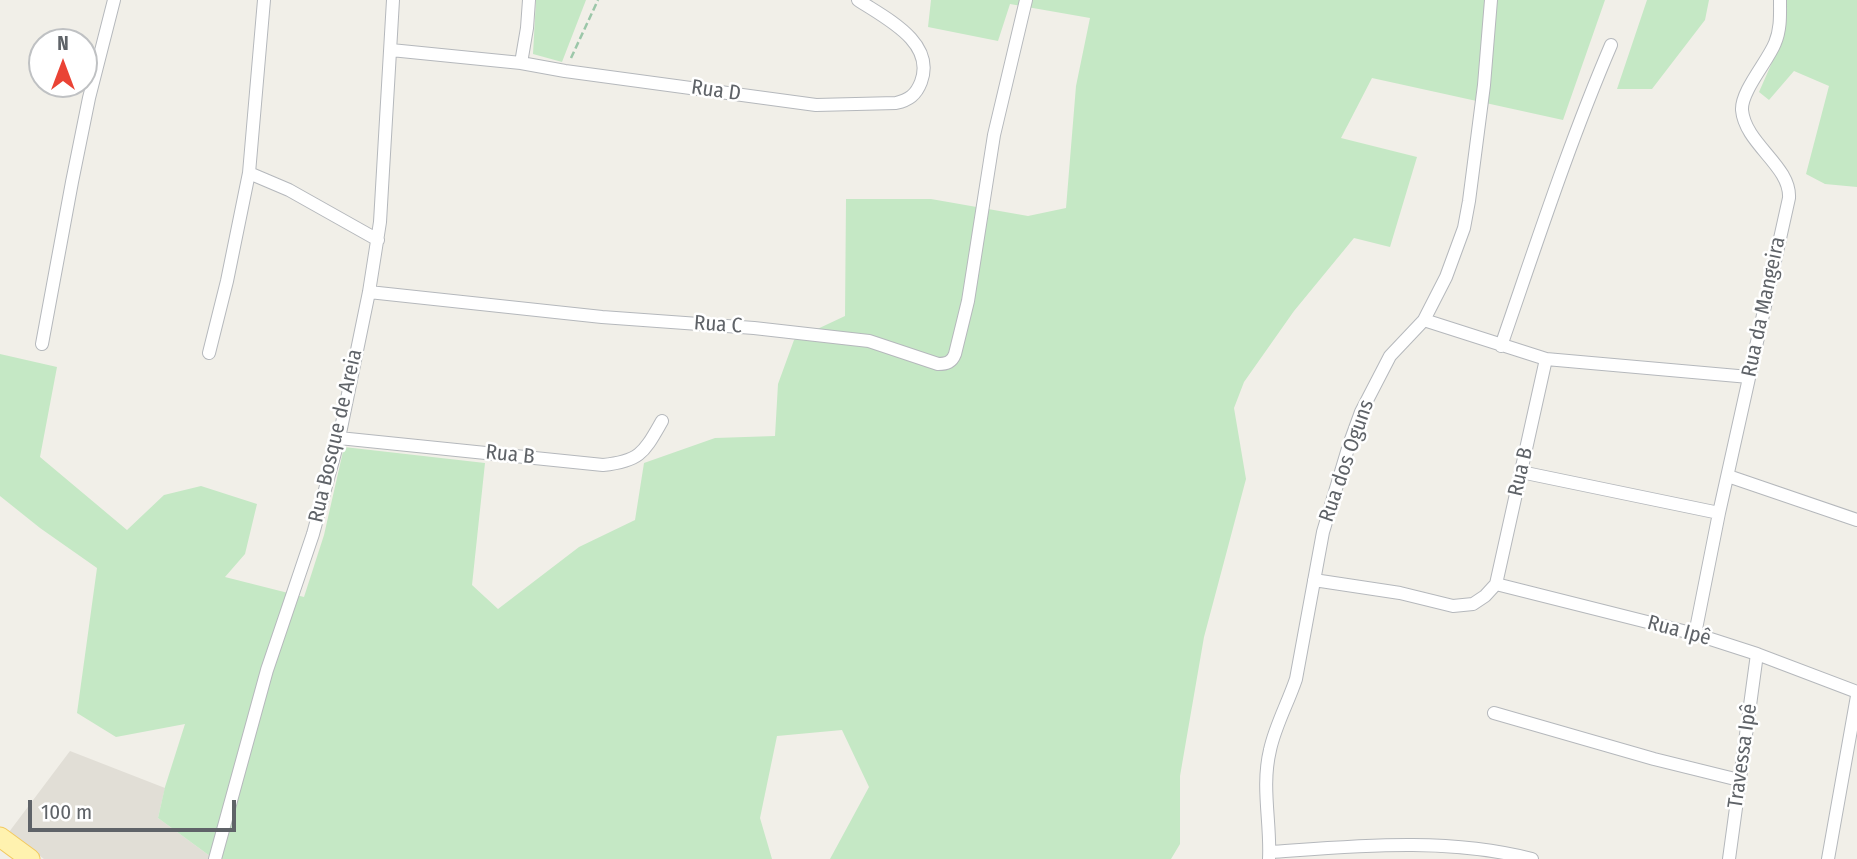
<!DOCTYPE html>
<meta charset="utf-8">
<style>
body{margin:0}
#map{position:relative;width:1857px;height:859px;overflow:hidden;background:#f1efe8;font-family:"Fira Sans Condensed",sans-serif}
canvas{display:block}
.north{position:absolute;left:28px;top:28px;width:70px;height:70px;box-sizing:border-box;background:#fff;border:2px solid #bfc1c3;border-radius:50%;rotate:0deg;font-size:19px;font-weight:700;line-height:28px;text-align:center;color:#5f6368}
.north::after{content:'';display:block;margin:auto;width:24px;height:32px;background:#ea4335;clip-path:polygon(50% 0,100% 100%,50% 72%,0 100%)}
.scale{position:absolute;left:28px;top:800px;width:208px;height:32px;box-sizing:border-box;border:4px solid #5f6368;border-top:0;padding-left:9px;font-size:21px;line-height:24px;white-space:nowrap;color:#5f6368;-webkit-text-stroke:5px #fff;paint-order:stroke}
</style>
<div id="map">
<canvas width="1857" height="859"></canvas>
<div class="north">N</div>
<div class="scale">100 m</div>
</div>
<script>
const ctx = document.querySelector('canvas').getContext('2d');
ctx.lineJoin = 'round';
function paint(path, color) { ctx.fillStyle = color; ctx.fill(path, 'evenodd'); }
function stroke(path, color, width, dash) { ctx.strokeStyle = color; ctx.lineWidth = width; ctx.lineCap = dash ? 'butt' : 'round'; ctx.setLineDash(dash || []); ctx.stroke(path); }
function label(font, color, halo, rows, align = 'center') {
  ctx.font = font + ' "Fira Sans Condensed",sans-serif'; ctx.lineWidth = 5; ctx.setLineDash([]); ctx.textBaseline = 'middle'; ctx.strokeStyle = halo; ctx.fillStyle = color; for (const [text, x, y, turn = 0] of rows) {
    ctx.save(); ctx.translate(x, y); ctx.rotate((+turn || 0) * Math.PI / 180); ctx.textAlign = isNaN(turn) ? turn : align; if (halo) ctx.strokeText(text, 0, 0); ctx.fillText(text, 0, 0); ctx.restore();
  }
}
paint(new Path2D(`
 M70,751L165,788L158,818L214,859H44L9,832Z`), '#e1ded6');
paint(new Path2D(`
 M536,0H586L562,62L533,54Z
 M931,0H1605L1563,120L1372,78L1341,138L1417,157L1390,247L1354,238L1294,311L1244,382L1234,408L1246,479L1204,637L1180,776V844L1171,859H830L869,787L842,730L777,736L760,818L772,859H214L158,818L165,787L185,724L116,737L77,713L97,568L40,528L0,496V354L57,367L40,457L127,530L164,495L201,486L257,504L245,554L225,577L304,597L324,535L344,447L485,463L472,585L498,609L579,547L635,520L644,463L715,438L775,436L778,384L794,340L845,316L846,199H931L1028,216L1066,208L1076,86L1090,18L1010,4L998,41L928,27Z
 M1647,0H1709L1705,20L1652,89H1617Z
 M1787,0H1857V187L1825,184L1806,174L1829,86L1794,71L1769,100L1759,92L1781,42Z`), '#c5e8c5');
const street = new Path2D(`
 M391,50L521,63L565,71L816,105L896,103C909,100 916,95 921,82C936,42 885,18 858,0
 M521,63L527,28L529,0
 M249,173L289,190L378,240
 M369,292L602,317L754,328L869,341L938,364C947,364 952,362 955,354L968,301L994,135L1026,0
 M1424,320L1546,359L1749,377
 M42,344L72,182L89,98L114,0
 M1501,346C1536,245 1569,143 1611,45
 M209,353L227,281L249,173L264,0
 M339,438L603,465C641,461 644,452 662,421
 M1521,472L1719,513
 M1728,476L1857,520
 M1314,580L1400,593L1453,606L1473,604L1485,596L1496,584
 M1496,584L1695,634L1757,654L1857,692
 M1496,584L1546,359
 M1695,634L1719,513L1789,198C1791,166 1745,144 1742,110C1741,91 1768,61 1775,43C1781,29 1780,14 1780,0
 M1494,713L1654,759L1739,780
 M1270,852C1357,846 1446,837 1532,859
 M215,859L267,670L313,534L339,438L369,292L380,222L393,0
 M1269,859C1271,823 1261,787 1270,750C1275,726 1288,703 1296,679L1323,532L1349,445L1361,412L1390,356L1424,320L1446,277L1464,228L1469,201L1484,85L1491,0
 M1729,859L1757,654
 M1828,859L1857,696`);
const primary = new Path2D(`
 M0,837L30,859`);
stroke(street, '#b5b8bc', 14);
stroke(primary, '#f2c960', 21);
stroke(new Path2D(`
 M571,58L598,0`), '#9cc7a9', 2.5, [7, 3.5]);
stroke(street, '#fff', 12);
stroke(primary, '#fff2af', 19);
label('21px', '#5f6368', '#fff', [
 ["Rua D",716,91,8],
 ["Rua da Mangeira",1764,307,-78],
 ["Rua C",718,325,4],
 ["Rua Bosque de Areia",336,436,-77],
 ["Rua B",510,455,6],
 ["Rua dos Oguns",1347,461,-71],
 ["Rua B",1521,472,-77],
 ["Rua Ipê",1679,631,15],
 ["Travessa Ipê",1743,756,-82]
]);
</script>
